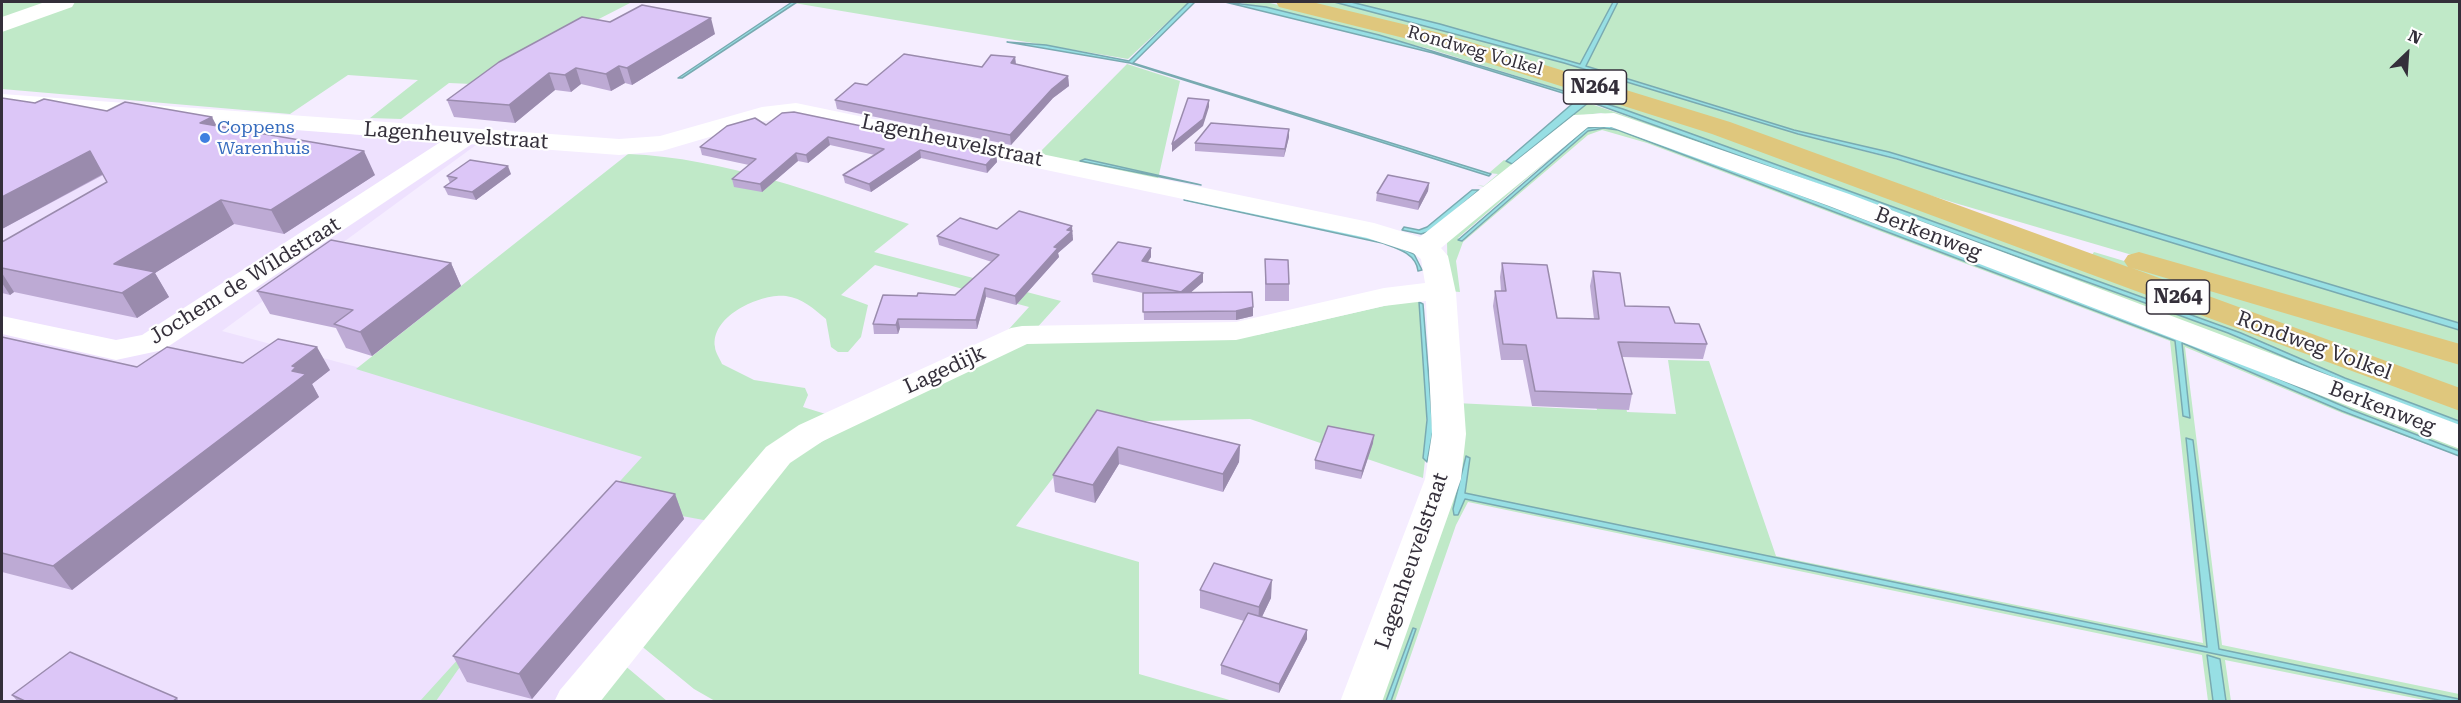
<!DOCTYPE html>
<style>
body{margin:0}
#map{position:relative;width:2461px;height:703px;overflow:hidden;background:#f5edff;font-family:"Roboto Serif",serif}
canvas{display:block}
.frame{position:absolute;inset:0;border:3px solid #342f3a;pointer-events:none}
.north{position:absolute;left:2377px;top:24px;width:60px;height:60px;-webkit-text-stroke:4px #fefefe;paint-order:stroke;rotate:25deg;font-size:16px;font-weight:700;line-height:24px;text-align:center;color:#342f3a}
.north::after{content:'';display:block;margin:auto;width:21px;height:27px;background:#342f3a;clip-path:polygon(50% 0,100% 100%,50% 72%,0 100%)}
</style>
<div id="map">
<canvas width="2461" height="703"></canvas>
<div class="frame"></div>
<div class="north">N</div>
</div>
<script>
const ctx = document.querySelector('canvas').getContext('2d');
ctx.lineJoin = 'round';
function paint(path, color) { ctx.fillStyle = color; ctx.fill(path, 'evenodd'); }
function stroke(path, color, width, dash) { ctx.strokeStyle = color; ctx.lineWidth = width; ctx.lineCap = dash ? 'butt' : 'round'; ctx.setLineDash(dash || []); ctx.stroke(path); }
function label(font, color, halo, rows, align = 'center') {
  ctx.font = font + ' "Roboto Serif",serif'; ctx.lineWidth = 4.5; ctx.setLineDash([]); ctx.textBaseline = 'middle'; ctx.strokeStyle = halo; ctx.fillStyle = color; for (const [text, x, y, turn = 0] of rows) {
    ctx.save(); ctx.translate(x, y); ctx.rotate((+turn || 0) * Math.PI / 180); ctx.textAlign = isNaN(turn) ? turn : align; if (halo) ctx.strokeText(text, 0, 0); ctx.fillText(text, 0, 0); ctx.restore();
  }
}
paint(new Path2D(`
 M122,114L476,145L222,331L768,477L586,701H2V115Z`), '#eee1fe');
paint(new Path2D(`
 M7,2H52L2,19V4Z
 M73,2H632L472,84L449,83L401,119L370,118L418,80L348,75L290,114L2,89V28Z
 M788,2H1189L1128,59Z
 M1238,2H1266L1418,39L1645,109L2459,403V421L2345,378L2241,333L1623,109L1430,49Z
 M1306,2H1334L1564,63L1798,134L1921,166L2459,330V351L1955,203Z
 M1351,2H1613L1580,64L1440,24Z
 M1618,2H2459V323L1889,152L1794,130L1586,66Z
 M1127,64L1180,81L1158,179L1038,154Z
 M1588,103L1765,163L2228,333L2348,384L1619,117L1601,113L1584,115L1492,189L1477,185L1484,186L1498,174L1489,173L1504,160L1512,164Z
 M1603,121L2459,442V451L2352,410L2219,353L1626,130L1597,126L1576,136L1458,238L1463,241L1588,131L1604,128L1618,130L2176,341L2184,416L2181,343L2342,411L2459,456L2342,413L2185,347L2222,645L2459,694V699L2219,649L2193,440L2186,439L2207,647L1465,493L1470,458L1465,457L1458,515L1465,499L2443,701H2429L2225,660L2231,701H2226L2220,659L2207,656L2213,701H2208L2202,655L1468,502L1456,525L1395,701H1391L1416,629L1415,628L1386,701L1370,702L1456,403L1597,410L1596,406L1626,407L1627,412L1676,414L1668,360L1709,361L1776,556L2203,643L2170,341L1647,143L1602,130L1588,135L1463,242L1456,261L1460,292L1448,291L1447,241L1580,126Z
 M628,154C725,158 817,194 909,224L874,252L1061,301L1035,330L1009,329L1029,307L875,265L841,295L868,305L861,337L848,352H838L831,347L826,319C814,309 802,298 786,296C761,293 710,316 715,347C715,352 720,359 722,364L754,380L805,388L808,395L803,407L832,416L709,521L628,506L490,624L436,701H420L642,457L356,369Z
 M2094,252L2459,361V394L2089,259Z
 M1419,298L1424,338L1427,442L1423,478L1250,419L1096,422L1016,526L1139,562V674L1233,701H715L694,689L639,644L769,470L1013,339L1257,335Z
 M623,664L667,701L594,702Z`), '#c0e9c8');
const water = new Path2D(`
 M792,2H797L682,78H678Z
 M1189,2H1195L1133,63L1491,174L1489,176L1130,63L1007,42L1046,45L1129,61Z
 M1225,2L1266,7L1379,35L1623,109L2241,333L2345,378L2459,421V426L2348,384L2228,333L1593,103H1588L1512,164L1506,161L1579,98L1433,53Z
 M1334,2H1351L1440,24L1580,64L1613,2H1618L1586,66L1794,130L1889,152L2459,323V330L1897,159L1798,134L1564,63Z
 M1609,126L1655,140L2219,353L2352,410L2459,451V456L2342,411L2182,343L2190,418L2183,416L2175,341L1618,130L1604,128L1588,131L1462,241L1458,240L1587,128Z
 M1085,159L1197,184L1201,185L1080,161Z
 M1472,190H1479L1431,231L1421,234L1402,230L1404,227L1419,230L1427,227Z
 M1185,198L1383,240L1414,254L1422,270L1418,271C1416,253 1396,248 1382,243L1184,200Z
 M1419,302L1423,304L1433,431L1427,462L1423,458L1427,420Z
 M2186,438L2193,440L2219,649L2459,699V701H2443L1465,499L1458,515H1454L1453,509L1466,456L1470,458L1465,493L2207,647Z
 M1413,628L1416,629L1391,701H1386Z
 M2207,655L2220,659L2226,701H2213Z`);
paint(water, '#97dfe4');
stroke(water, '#79aab1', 1.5);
paint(new Path2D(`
 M2,94L619,139L660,136L762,107L796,103L1374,223L1420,237L1574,115L1614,113L1849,194L2460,425V449L1829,206L1611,127H1588L1441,248L1448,256L1456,293L1466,434L1461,479L1382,702H1340L1425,479L1432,434L1426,301L1384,306L1236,340L1027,344L823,441L790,463L600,702H554L560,690L766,447L799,425L1011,328L1022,326L1236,322L1384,288L1425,283L1421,259L1413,253L1367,238L796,117L764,121L662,151L619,155L472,144L163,350L116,360L2,334V316L116,340L142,335L442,141L2,108Z`), '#fff');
paint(new Path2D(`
 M45,2H75L72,7L2,32V17Z`), '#fff');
paint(new Path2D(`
 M1276,2H1312L1444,34L1730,122L2128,267L2124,261L2128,255L2139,252L2460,344V365L2132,268L2460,388V411L1712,134L1428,44L1279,7Z`), '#dfc77d');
paint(new Path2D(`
 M610,22L715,34L632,85L625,83L611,91L581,84L571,92L555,90L515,123L454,117L447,100Z
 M1015,57L1016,64L1068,76L1069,86L1053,98L1011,145L837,109L835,100L982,67Z
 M2,98L35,103L107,111L217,126L375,175L284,234L234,224L155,273L169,297L137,318L14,292L10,295L2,293V242L107,182L103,175L2,229Z
 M766,125L996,154L997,162L987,173L921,158L871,192L845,183L843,175L875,155L830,145L808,163L798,161L762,192L734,187L732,179L749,165L702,155L700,147Z
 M1289,129V137L1284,157L1195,151V143Z
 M511,174L476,200L448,195L444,187L450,183L447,176Z
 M1429,183L1428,191L1418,210L1376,201L1377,193Z
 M997,229L1073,235L1072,236L1073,240L1058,253L1059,257L1016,305L986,297L977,329L900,328L898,334H874L873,324L917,296L955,295L992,262L939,245L937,236Z
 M1151,248V257L1148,262L1203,273V282L1191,292L1253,316L1236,320H1144L1143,293L1093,282L1092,274Z
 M1265,259L1289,284V301H1265Z
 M451,263L461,286L372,356L346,348L336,328L270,314L257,291Z
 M1502,263L1557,318L1594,319L1590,286L1593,271L1625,306L1675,323L1707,344L1703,359L1622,357L1632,394L1629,410L1532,406L1523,360H1501L1493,306L1495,291H1501L1500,277Z
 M2,337L137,367L243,363L330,370L312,384L319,397L72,590L2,572Z
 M1097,410L1240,445L1239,462L1223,492L1119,464L1095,503L1055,492L1053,475Z
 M1373,443L1361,479L1315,469V460Z
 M675,494L684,519L532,699L467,682L453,656Z
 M1200,590L1271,598L1262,617L1307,630V639L1279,693L1221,674V665L1244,621L1200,608Z
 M12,695L177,698L179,702H18Z`), '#bdaad4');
paint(new Path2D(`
 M711,18L715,34L632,85L627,68Z
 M1015,57L1016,66L1011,63Z
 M619,66L625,83L611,91L606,74Z
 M576,68L581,84L571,92L565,75Z
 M549,73L555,90L515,123L509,105Z
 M1068,76L1069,86L1053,98L1011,145L1010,135L1052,89Z
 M1209,100V107L1203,126L1172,152V144Z
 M212,117L224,140L200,123Z
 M1289,129V137L1284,157L1285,149Z
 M828,137L830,145L808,163L806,155Z
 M920,150L921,158L871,192L869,184Z
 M90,151L103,174L2,229V197Z
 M364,151L375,175L284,234L271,210Z
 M796,153L798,161L762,192L760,184Z
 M996,154L997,162L987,173L986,165Z
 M508,166L511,174L476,200L472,192Z
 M1429,183L1428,191L1418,210L1419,202Z
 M221,200L234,224L155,273L169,297L137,318L122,293L114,264Z
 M1072,226L1073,240L1058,253L1059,257L1016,305L1015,296L1067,230Z
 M1151,248V257L1142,269V261Z
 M451,263L461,286L372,356L360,332Z
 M2,273L14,292L10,295L2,283Z
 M1203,273V282L1181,301V292Z
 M985,288L986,297L977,329L976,320Z
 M1253,307V316L1236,320V311Z
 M898,319L900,328L898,334L896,325Z
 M317,347L330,370L312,384L319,397L72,590L53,566L292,371V366Z
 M1374,435L1373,443L1361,479L1362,471Z
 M1240,445L1239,462L1223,492V474Z
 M1118,447L1119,464L1095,503L1093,485Z
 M675,494L684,519L532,699L519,674Z
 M1272,580L1271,598L1258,625L1259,607Z
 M1307,630V639L1279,693V684Z`), '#9a8bad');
const building = new Path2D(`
 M642,5L711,18L627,68L619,66L606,74L576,68L565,75L549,73L509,105L447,100L499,62L582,17L610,22Z
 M904,54L982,67L991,55L1015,57L1011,63L1068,76L1052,89L1010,135L835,100L855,83L867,85Z
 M2,98L35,103L44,99L107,111L125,102L212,117L200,123L364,151L271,210L221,200L114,264L155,272L122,293L2,268V242L107,182L90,151L2,197Z
 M1188,98L1209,100L1203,119L1172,144Z
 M794,112L996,154L986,165L920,150L869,184L843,175L884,149L828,137L806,155L796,153L760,184L732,179L756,159L700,147L727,126L755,118L766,125L782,113Z
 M1211,123L1289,129L1285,149L1195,143Z
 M470,160L508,166L472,192L444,187L457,178L447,176Z
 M1388,175L1429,183L1419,202L1377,193Z
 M1019,211L1072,226L1067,230L1072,231L1054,247L1058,248L1015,296L985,288L976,320L898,319L896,325L873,324L883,295L917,296L918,293L955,295L999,255L937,236L960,218L997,229Z
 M331,240L451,263L360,332L334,324L353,310L257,291Z
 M1118,242L1151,248L1142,261L1203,273L1181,292L1092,274Z
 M1265,259L1288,260L1289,284H1266Z
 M1502,263L1547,265L1557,318L1599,319L1593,271L1620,273L1625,306L1669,307L1675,323L1699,324L1707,344L1618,342L1632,394L1535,391L1526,345L1503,344L1495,291H1506Z
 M1252,292L1253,307L1236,311L1143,312V293Z
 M2,337L137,367L167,347L243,363L278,339L317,347L292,366L296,367L292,371L306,374L53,566L2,553Z
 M1097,410L1240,445L1223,474L1118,447L1093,485L1053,475Z
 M1328,426L1374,435L1362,471L1315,460Z
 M616,481L675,494L519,674L453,656Z
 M1214,563L1272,580L1259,607L1200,590Z
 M1248,613L1307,630L1279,684L1221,665Z
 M70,652L177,698L172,702H27L12,695Z`);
paint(building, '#dcc6f7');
stroke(building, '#9a8bad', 1.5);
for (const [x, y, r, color] of [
 [205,138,6,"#3f7fe0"]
]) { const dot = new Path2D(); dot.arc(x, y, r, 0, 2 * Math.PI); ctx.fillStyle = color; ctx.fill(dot); stroke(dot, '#fefefe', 2); }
label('18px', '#342f3a', '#fefefe', [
 ["Rondweg Volkel",1475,51,16]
]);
label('18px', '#366cbe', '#fefefe', [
 ["Coppens",217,128],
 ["Warenhuis",217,149]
], 'left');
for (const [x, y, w] of [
 [1595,87,63],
 [2178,297,63]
]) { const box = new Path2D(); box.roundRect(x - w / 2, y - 17, w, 34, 4.5); ctx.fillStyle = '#fefefe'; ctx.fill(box); stroke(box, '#342f3a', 1.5); }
label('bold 20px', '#342f3a', null, [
 ["N264",1595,87],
 ["N264",2178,297]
]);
label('21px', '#342f3a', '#fefefe', [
 ["Lagenheuvelstraat",456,136,4],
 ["Lagenheuvelstraat",952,141,12],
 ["Berkenweg",1928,234,21],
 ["Jochem de Wildstraat",245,281,-32],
 ["Rondweg Volkel",2314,346,20],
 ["Lagedijk",945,370,-25],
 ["Berkenweg",2382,408,21],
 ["Lagenheuvelstraat",1412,561,-71]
]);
</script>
